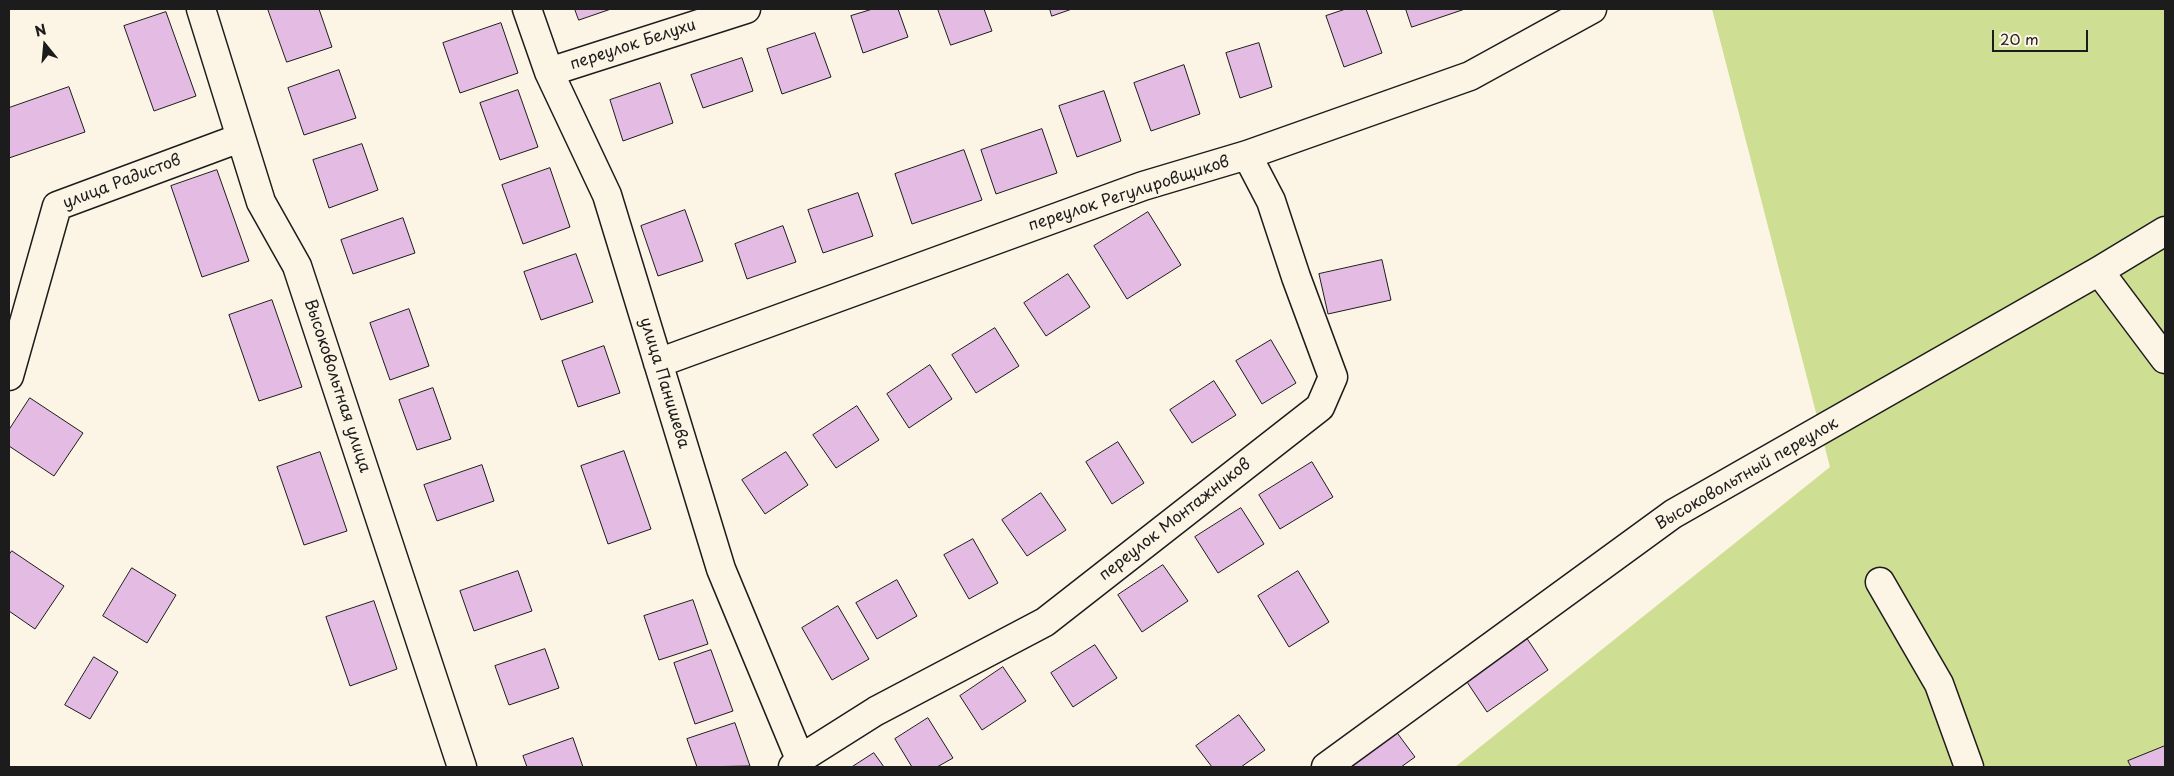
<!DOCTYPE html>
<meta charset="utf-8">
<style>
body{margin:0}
#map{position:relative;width:2174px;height:776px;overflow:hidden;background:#fcf5e5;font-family:"Playpen Sans",sans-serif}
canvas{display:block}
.frame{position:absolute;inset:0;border:10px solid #1c1c1c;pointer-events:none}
.north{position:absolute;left:20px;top:20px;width:50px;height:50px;-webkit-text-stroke:4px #fcf5e5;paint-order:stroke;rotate:343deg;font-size:14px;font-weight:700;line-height:20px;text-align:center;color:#1c1c1c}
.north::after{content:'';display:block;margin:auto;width:18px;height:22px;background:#1c1c1c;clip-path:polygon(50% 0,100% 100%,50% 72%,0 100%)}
.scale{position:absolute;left:1992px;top:30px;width:96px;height:22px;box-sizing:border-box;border:2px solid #1c1c1c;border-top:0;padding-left:6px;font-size:15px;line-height:18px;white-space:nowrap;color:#1c1c1c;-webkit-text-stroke:4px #fcf5e5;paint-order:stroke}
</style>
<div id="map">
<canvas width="2174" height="776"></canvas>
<div class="frame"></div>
<div class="north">N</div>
<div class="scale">20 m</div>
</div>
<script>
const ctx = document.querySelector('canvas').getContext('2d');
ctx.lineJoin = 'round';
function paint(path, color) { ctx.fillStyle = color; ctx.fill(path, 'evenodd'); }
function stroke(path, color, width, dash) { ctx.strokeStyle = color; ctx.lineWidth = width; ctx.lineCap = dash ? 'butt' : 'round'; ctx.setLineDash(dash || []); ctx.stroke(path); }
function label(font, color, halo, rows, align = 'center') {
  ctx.font = font + ' "Playpen Sans",sans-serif'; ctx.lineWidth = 4.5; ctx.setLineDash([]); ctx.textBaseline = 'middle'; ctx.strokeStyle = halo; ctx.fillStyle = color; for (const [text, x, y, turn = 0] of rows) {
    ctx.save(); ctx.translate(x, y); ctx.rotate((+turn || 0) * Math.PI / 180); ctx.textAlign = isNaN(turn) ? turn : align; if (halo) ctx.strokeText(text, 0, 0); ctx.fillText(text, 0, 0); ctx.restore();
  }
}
paint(new Path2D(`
 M1712,9H2165V767H1455L1830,467Z`), '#cede92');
const building = new Path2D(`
 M268,9H319L332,47L287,62Z
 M575,9H611L579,20Z
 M873,9H898L908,37L863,53L851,16Z
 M938,9H984L992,31L951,45Z
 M1050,9H1072L1052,16Z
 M1346,9H1366L1382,53L1344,67L1326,16Z
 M1406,9H1465L1412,27Z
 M166,12L196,96L154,111L124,26Z
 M501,23L518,73L460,93L443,43Z
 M815,33L831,77L782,94L767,49Z
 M1259,43L1272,87L1240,98L1226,53Z
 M742,58L753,91L703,108L691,75Z
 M1184,65L1200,114L1151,131L1134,83Z
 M339,70L356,118L304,135L288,88Z
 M660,83L673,123L623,141L610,100Z
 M69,87L85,132L9,158V108Z
 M518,90L538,147L500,160L480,103Z
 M1104,91L1121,141L1077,157L1059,106Z
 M1042,129L1057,173L996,194L981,150Z
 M362,144L378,190L329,208L313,160Z
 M964,150L982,200L912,224L895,174Z
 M550,168L570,227L523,244L502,185Z
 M217,170L249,261L202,277L171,186Z
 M858,193L873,236L823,253L808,210Z
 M685,210L703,261L658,276L641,226Z
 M1148,212L1181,265L1127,299L1094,246Z
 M403,218L415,253L353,274L341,240Z
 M783,226L796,262L747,279L735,244Z
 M576,254L593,302L541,320L524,272Z
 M1382,260L1391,300L1328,314L1319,274Z
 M1068,274L1090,307L1046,336L1024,303Z
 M272,300L302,387L259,401L229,315Z
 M409,309L429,366L390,380L370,323Z
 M995,328L1019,366L976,393L952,355Z
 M1271,340L1296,383L1262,404L1236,361Z
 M604,346L620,393L578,407L562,361Z
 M930,365L952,399L909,428L887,394Z
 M1214,381L1236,415L1192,443L1170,410Z
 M433,388L451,439L417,450L399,400Z
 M30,398L83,433L54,476L9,446V430Z
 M857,406L879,440L836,468L813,435Z
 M1118,442L1144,483L1112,504L1086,462Z
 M624,451L651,529L608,544L581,466Z
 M320,452L347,531L304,545L277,467Z
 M786,452L808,485L765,514L742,480Z
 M1312,462L1333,497L1280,529L1259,495Z
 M482,465L494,501L437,521L424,485Z
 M1041,493L1066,530L1027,556L1002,520Z
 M1241,508L1264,544L1218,573L1195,537Z
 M973,539L998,583L969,599L944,555Z
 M12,551L64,586L35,629L9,611V555Z
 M1163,565L1188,601L1142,632L1118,595Z
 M132,568L176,595L147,643L103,616Z
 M518,571L532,611L474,631L460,591Z
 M1298,571L1329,622L1289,647L1258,596Z
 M897,580L917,616L877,639L856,603Z
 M693,600L708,644L659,660L644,616Z
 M374,601L397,669L350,686L326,617Z
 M838,606L869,659L832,680L802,628Z
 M1522,631L1548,670L1487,712L1461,673Z
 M1095,645L1117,678L1073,707L1051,673Z
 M545,649L559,688L509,705L495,666Z
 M711,650L733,711L695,724L674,663Z
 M94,657L118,672L90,719L65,705Z
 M1003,667L1026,701L982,730L960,696Z
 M1239,715L1265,750L1241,767H1212L1196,746Z
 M928,718L953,758L937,767H912L895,739Z
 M735,723L750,766L697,767L687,739Z
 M1395,730L1415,757L1401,767H1345Z
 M573,738L583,767H527L523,756Z
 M2165,746V767H2131L2128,761Z
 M874,753L884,767H852Z`);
paint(building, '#e4bbe3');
stroke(building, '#1c1c1c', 1);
const minor = new Path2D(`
 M201,9L261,202L297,266L462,767
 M527,9L549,72L607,195L721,569L800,759
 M549,72L746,9
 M2099,271L2165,359
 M658,363L1143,186L1247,155L1470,76L1592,9
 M9,376L57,206L240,138
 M1880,582L1939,684L1969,767
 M793,767L800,759L876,711L1045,622L1320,407L1333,377L1296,277L1271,201L1247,155
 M1326,767L1673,514L2099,271L2165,231`);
stroke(minor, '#1c1c1c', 31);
stroke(minor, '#fcf5e5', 28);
label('16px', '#1c1c1c', '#fcf5e5', [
 ["переулок Белухи",633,45,-18],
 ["улица Радистов",122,182,-21],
 ["переулок Регулировщиков",1129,194,-18],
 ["улица Панишева",664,383,73],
 ["Высоковольтная улица",337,386,72],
 ["Высоковольтный переулок",1747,474,-30],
 ["переулок Монтажников",1175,520,-38]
]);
</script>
